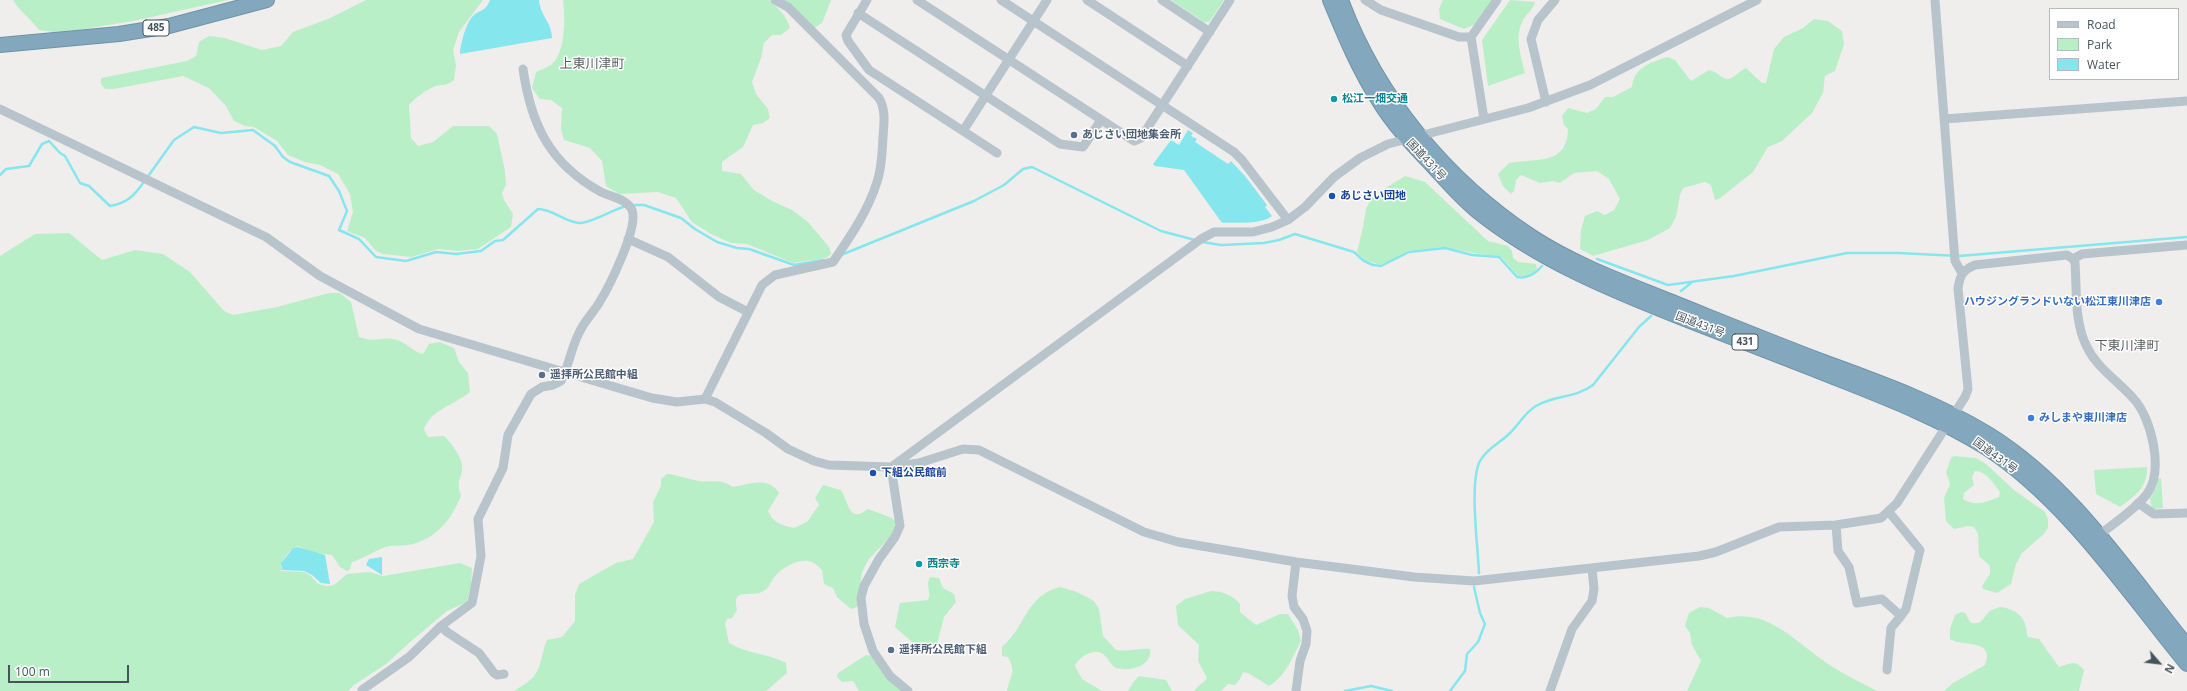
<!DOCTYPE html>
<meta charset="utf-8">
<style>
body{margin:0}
#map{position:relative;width:2187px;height:691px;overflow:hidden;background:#f0eded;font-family:"Open Sans",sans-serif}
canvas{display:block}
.legend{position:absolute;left:2049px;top:8px;width:130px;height:72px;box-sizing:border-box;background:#fff;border:1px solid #b5bbbd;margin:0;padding:5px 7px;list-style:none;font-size:12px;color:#45545b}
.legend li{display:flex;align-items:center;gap:8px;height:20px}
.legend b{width:20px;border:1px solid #b5bbbd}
.north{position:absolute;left:2139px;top:643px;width:40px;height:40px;-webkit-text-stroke:3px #fff;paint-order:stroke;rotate:118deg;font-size:11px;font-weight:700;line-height:16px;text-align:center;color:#45545b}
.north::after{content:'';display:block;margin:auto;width:14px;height:18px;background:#45545b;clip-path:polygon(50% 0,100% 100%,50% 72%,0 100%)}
.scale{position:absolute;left:8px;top:665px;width:121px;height:18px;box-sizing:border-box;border:2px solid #45545b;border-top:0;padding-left:5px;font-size:12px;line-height:14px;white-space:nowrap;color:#45545b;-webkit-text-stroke:3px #fff;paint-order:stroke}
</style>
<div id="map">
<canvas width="2187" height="691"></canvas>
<ul class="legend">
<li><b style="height:5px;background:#b8c4cb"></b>Road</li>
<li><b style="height:11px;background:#b9efc6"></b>Park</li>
<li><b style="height:11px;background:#85e7ed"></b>Water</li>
</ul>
<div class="north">N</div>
<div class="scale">100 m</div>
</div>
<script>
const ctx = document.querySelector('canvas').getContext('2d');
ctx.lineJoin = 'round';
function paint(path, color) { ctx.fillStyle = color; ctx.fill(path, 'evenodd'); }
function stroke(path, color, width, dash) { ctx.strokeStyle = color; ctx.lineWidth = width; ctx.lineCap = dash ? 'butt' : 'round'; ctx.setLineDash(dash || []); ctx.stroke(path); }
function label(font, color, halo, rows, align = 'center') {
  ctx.font = font + ' "Open Sans","Noto Sans JP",sans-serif'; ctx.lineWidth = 3; ctx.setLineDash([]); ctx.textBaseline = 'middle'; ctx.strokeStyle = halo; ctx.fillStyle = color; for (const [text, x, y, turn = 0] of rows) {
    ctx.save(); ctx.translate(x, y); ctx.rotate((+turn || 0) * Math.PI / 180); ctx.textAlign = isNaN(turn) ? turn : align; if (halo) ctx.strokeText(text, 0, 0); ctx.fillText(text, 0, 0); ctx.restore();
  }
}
paint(new Path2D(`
 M13,0H228L133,21L84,29L54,32L39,30C31,19 19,11 13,0Z
 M366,0H483L459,32L453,50L456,65L454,80C444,88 442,83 433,87C425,91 415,98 409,105L411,138L418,146L433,142L453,126H489L497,134L505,171L506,185L502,193L504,200L513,214L511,227L478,249L458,251L438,249L411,257L383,254L376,251L365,238L347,231L353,212L350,194L338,174L320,165L305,162L288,155L277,141L254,127L245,126L234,121L226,106L209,88L183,76L114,89H105L101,84V78L187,61L196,56L199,42L209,36L225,38L262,50L281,46L293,32L328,19Z
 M563,0H769C779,9 786,15 790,28L781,35H772L764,43L761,58L752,82L756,94L768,109L770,118L763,123L753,125L743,147L722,162V171L741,174L754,190L772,201L792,210L808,222L829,247L831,254L826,258L793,263L747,244L731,243L711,234L692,222L676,198L658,192L619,194L606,186L602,161L590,148L564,140L561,129L562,108L551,100L540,99L532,88L536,72C541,70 548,67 552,64C566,52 565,16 563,0Z
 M780,0H831L822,23L814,28Z
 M1171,0H1224L1209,22H1204Z
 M1443,0H1493L1474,25L1464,29L1440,19L1439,9Z
 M1510,0L1535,2C1534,8 1527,14 1523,20C1514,37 1521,56 1525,73L1488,86L1482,40Z
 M1814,19L1828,21L1842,31L1844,44L1835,71L1825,76L1823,93L1812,113L1782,141L1768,147L1753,172L1719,199L1715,200L1711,185L1705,182L1683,188L1680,195L1676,217L1670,228L1648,240L1593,256L1580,249L1581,230L1585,216L1597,211L1605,215L1614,210L1620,199L1609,179L1597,171L1574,173L1560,183L1553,181L1540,183L1521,175L1516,180L1514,191L1511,194L1503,186L1498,174L1509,163C1537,158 1567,166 1568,129L1564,125L1562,116L1568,108L1587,113L1596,109L1605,97H1613L1632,87C1634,67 1650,63 1667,57L1675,60L1691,81L1709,70C1716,71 1721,78 1727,79C1733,80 1740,70 1746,68L1762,83H1766L1774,49L1784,37L1803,28Z
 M1405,176L1425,182L1488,241L1508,246L1512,251L1513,258L1518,262L1536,264L1537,270L1527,276H1518L1502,258L1498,256L1479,254L1443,247L1408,251L1399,258L1380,265L1365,260L1357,252L1363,227L1366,209L1371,199L1379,192Z
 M69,233L102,260L135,250L163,254L190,272L224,311L233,315L277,307L329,293H340L351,302L359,337C376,343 379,337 393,339C406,341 411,351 423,354L429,344L439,342L454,348L459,362L468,373L470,392C454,405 431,410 424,429L428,437L444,436C451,443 461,455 462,466C463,479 455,478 461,496C452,518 438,537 413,544C404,547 392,544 383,548C372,552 363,559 352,562L350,569L347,571L340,567L332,555L314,553L298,546C290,548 278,563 282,571L304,572L311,576L318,584L327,586L334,585L347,574L370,572L383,576L460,563L472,568L471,586L467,602L447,611L409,643L386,664L354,685L348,691H0V256L35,234Z
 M1954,456L1976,458L1986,464L2014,490L2045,512L2048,519V528L2044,534L2022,553L2016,564L2011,584L1997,593L1983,589L1982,586L1990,574V566L1979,556L1978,534L1974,527L1968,526L1954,529L1946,521L1944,498L1950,484L1946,472L1951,458ZM1975,471C1986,471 1994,484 2000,492L1999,497C1987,502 1975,507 1963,499L1964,493L1974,485L1972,477Z
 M2147,467C2148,487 2135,496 2120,507L2096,494L2094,470Z
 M667,474C679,475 688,479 699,481C713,483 719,478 733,487C749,484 769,476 779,493L768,511C774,524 782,525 794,528L807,522L819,505L815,498L823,485L841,490C849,503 849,524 868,509L892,518L895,521V528L892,535L869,559L862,572L857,607L851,609L837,597L833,588L824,584L822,570C819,567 816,564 812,562C801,557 783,567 776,575C772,579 769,588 765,590C753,600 731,584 737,610L732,618L727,619L725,624L729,643C746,654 768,653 786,663L787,673L766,691H514C521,686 531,682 536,673C542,664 542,650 547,640L562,637L575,621V595L579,584L616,563L633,559L654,522L653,502L661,486V479Z
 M2161,478L2163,508L2152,509L2150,499L2156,488L2158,479Z
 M930,577L939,578L943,588L954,594L956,602L944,617L936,648L932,651L918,647L895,627L900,603L928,600C932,593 925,585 930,577Z
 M1060,587L1077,592L1094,601L1099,609L1103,636L1116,650C1130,652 1138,648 1150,649C1153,666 1129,672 1116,668C1110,665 1109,658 1103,654C1093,648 1079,657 1075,666L1082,679L1102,691H1007C1010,674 1017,675 1008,657L1002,656V647C1026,627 1025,596 1060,587Z
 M1211,591C1222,591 1233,595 1240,604V612L1256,625L1280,614H1288L1298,630L1301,641C1292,658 1286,676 1269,686L1248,673L1243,672L1240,679L1235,685L1228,684L1221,691H1194C1198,685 1205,682 1207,678L1198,661L1199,645L1178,625L1176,606L1185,599Z
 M1700,607L1709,608L1727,618C1766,609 1792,638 1821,659C1839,672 1858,681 1877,691H1687L1701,661L1692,645L1690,633L1685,626L1689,613Z
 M2000,607C2010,608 2022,613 2025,624C2027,629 2026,633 2028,637L2039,639L2059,667C2071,663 2076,660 2084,670L2079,691H1944L1953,683L1985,665C1996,638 1961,647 1950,639V629L1955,615L1961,612L1965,613L1971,623C1983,625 1983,617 1990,611C1993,609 1997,608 2000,607Z
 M866,655L872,656L902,691H859L853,681L842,682L837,677L838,673Z
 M1139,676L1166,680L1172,691H1128L1134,681Z`), '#b9efc6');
paint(new Path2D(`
 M490,0H539C540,15 552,23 552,38L460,54C460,45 466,24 472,17C479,9 485,13 490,0Z
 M1188,130L1193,133L1191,136L1197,139L1195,142L1228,164L1231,161L1245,176L1267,205L1265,207L1272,216C1260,225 1237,222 1222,223L1184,170L1155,166L1153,164L1171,140L1179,145Z
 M298,547L325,555L330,584L321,583L312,575L304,571L282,570L281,563L293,548Z
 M382,557V575L366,565L369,559Z`), '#85e7ed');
stroke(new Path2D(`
 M0,175L6,169L29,166L42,144L49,141L60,153L65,156L80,183L89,186L110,206C127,203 134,196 143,183
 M149,175L174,140L194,127L221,133L253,130L275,146L283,157L290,162L329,176L339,191L347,211L339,230L359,239L376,257L406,261L436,252L456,254L481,251L495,241L503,240L538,209C553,209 564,222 579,223C589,224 614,209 626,206
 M631,205H644L681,218L695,229L717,242L737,248L749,249L794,265L823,260
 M1202,242L1221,245L1264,243L1279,240L1295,234L1354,252L1364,261L1373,265L1381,266L1409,252L1445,248L1472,255L1499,257L1517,277C1527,279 1536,273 1542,266
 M841,255L974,201L1004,185L1023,169L1032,167L1161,231L1195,240
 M1597,259L1668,285L1734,276L1847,253H1898L1959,256L2187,237
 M1681,291L1691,283
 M1479,573C1478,547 1469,482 1480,461C1487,448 1500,443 1509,434C1519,425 1525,412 1536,406C1554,395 1576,398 1593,385L1639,327L1651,316
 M1345,691L1371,686L1392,691
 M1450,691L1465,671L1467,654L1478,642L1485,624L1480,613L1474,587`), '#85e7ed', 2.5);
const highway = new Path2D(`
 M1330,0C1344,34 1359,70 1379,101C1393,124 1411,143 1429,162C1444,178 1459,196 1476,210C1538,260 1611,290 1685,319C1729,336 1772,353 1816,370C1873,393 1932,414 1985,447C2065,498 2127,591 2187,664
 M1341,0C1377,97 1446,180 1532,237C1575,265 1625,283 1672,302C1722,322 1771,342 1821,361C1878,382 1935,402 1988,434C2071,485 2127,572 2187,646
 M0,45L119,34L169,26L267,0`);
stroke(highway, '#6e93a9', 16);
stroke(new Path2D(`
 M867,0L846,35L848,41L869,70L997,153
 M917,0L1134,141L1141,138L1230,0
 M1001,0L1234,152L1242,160L1288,220
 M1087,0L1188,66
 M1162,0L1210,32
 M1365,0L1381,10L1459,37H1471
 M1935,0L1955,261L1962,273
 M858,13L1060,144L1083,147L1101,120
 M1546,102L1531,39L1538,20L1555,0
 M0,109L266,237L320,276L419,329L652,398L677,402L705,399L715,402L766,433L788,449L814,461L829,465L891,467L919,463L963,449L979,450L1144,532L1178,542L1296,562L1414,577L1474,581L1699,556L1716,552L1779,527L1836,525L1881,518L1897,503L1965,397L1968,389L1958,288C1960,275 1963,270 1975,265L2067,255L2073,259L2075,263C2077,289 2074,323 2087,347C2097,368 2118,381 2133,398C2152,418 2164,471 2147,494C2134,511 2112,524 2096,538
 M1484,119L1471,37L1497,0
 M1944,119L2187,101
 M963,131L1047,0
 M628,239L668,257L719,297L748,312
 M2073,259L2082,254L2187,245
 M705,399L762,285L775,275L833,262C850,237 868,211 877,182C882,168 882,152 883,137C884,123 886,110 879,98L788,7L775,0
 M894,465L1201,239L1214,232H1253L1272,227L1288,220L1305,207L1334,177L1360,158L1388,144L1528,108L1590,85L1757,0
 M891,467L900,526L895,537L879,559L864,586L861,598L864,624L873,651L890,676L908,691
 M2138,503L2154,514L2187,513
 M1836,525L1838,551L1849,567L1857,603L1882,599L1901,616L1906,609L1920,550L1889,512
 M1296,562L1292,596L1294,607L1303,619L1307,631L1306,644L1300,661L1296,691
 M441,626L447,632L479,653L494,673L497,675L504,674
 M1887,670L1891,628L1901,616
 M362,690L409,657L441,626L472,603L481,556L478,519L503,468L508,435L531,394L542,387L553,385L561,381C569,366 571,348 579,333C584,321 593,313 599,303C609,287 639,227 632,210C627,199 611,197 601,192C550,164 531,125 523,69
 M1550,691L1572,629L1592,601L1594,589L1592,569`), '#b8c4cb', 9);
stroke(highway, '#83a8bd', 14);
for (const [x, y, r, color] of [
 [1334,99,4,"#0f9aa8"],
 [1074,135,4,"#5c6f8a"],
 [1332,196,4,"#1a4fb4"],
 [2159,302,4,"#3f7fe0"],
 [542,375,4,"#5c6f8a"],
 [2031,418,4,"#3f7fe0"],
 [873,473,4,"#1a4fb4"],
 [919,564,4,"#0f9aa8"],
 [891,650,4,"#5c6f8a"]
]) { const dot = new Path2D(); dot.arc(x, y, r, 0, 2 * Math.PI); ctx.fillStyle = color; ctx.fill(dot); stroke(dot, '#fff', 1.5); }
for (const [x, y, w] of [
 [156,28,26],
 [1745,342,26]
]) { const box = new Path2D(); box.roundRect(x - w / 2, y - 8, w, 16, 3); ctx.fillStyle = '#fff'; ctx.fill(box); stroke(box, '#45545b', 1); }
label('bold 10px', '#45545b', null, [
 ["485",156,28],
 ["431",1745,342]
]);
label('bold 11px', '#0d838f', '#fff', [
 ["松江一畑交通",1342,99],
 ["西宗寺",927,564]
], 'left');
label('bold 11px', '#4e5e75', '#fff', [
 ["あじさい団地集会所",1082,135],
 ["遥拝所公民館中組",550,375],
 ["遥拝所公民館下組",899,650]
], 'left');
label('11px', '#45545b', '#fff', [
 ["国道431号",1426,160,47],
 ["国道431号",1700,325,21],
 ["国道431号",1995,456,36]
]);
label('bold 11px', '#164399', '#fff', [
 ["あじさい団地",1340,196],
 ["下組公民館前",881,473]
], 'left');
label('bold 11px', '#366cbe', '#fff', [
 ["ハウジングランドいない松江東川津店",2151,302],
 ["みしまや東川津店",2039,418,"left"]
], 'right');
label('13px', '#595f62', '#fff', [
 ["上東川津町",592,64],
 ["下東川津町",2127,346]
]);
</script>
